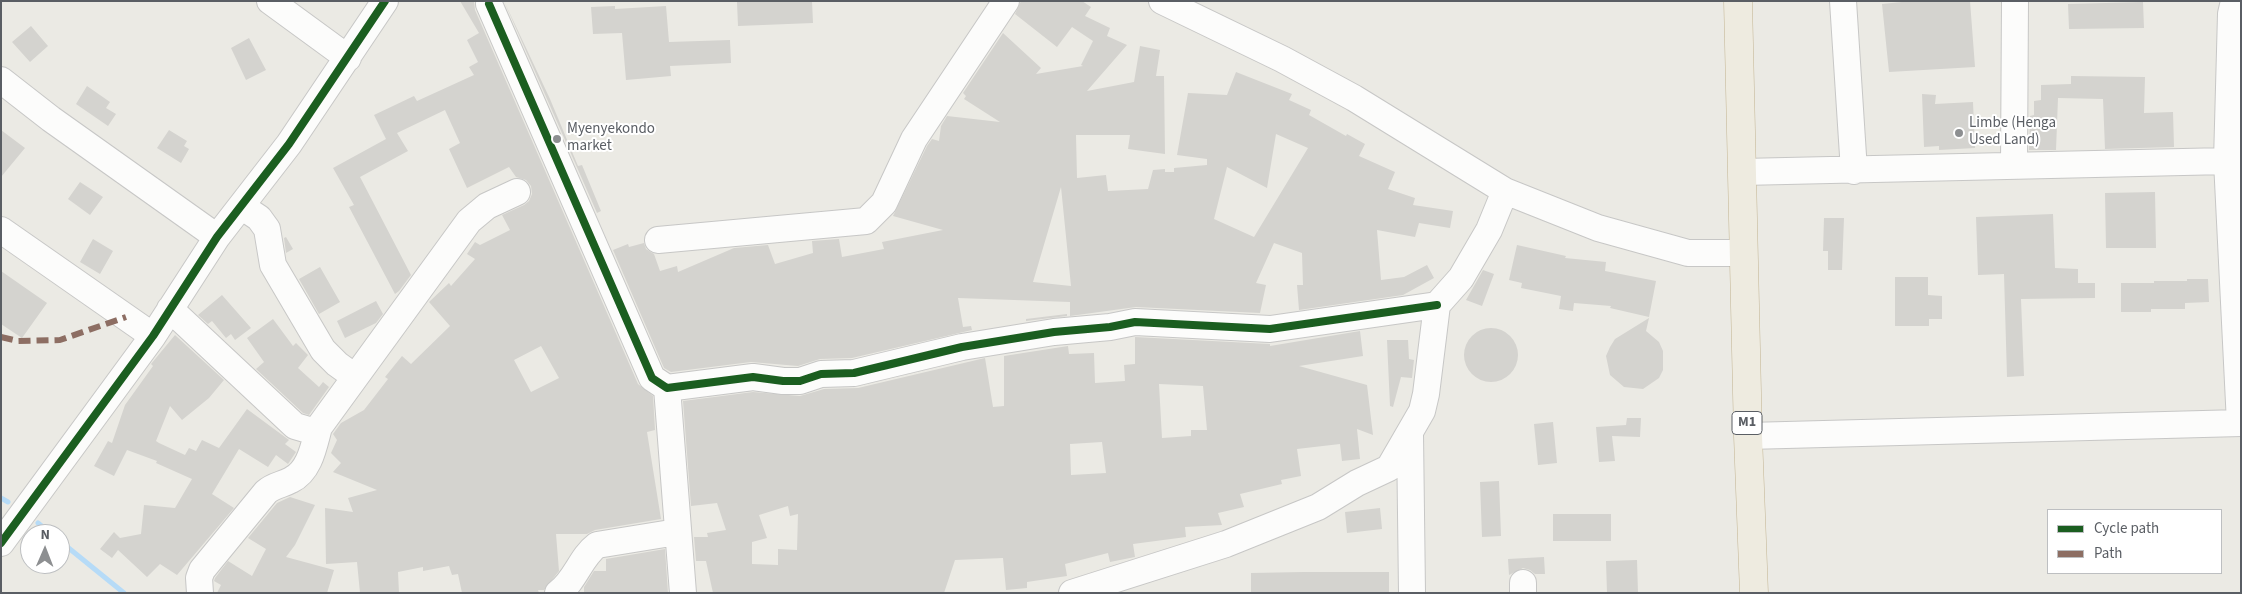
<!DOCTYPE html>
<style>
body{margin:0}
#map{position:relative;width:2242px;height:594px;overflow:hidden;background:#ebeae4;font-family:"Source Sans 3",sans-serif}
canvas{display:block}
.frame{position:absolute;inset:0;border:2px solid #5a5e64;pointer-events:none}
.legend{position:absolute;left:2047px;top:509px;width:175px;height:65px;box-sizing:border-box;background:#fff;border:1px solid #bdbfc1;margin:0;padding:6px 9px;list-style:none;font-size:15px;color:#5a5e64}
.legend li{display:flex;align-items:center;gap:10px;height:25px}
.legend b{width:25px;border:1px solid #bdbfc1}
.north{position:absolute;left:20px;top:524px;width:50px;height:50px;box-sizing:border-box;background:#fff;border:1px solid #bdbfc1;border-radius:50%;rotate:1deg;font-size:14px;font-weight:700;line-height:20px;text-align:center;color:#5a5e64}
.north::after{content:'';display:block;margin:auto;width:18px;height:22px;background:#8d8f91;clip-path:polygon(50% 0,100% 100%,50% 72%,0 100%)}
</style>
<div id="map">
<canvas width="2242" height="594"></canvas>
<div class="frame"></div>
<ul class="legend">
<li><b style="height:6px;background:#1b5e20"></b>Cycle path</li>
<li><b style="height:6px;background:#8d6e63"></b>Path</li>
</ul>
<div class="north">N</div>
</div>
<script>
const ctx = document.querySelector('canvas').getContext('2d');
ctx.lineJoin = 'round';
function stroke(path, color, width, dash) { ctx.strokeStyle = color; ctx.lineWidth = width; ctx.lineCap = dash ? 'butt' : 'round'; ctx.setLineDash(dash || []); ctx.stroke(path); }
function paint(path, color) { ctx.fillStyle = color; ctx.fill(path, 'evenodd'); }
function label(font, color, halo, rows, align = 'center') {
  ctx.font = font + ' "Source Sans 3",sans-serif'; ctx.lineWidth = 4; ctx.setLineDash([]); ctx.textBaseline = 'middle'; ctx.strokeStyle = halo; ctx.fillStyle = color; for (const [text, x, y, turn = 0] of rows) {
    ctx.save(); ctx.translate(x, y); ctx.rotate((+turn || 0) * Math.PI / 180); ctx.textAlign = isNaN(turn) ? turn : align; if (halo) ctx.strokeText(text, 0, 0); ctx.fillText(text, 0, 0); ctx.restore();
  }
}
stroke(new Path2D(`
 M1,498L8,502
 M38,523L51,534
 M60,541L124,593`), '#b6dbf7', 5);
paint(new Path2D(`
 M460,1H474L475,10L638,384L653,396L655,430L647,432L661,519L595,530L587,534H556L559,571L544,590H538L539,593H462L458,574L452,575L449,566L423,571V567L398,572L399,593H360L357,562L326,564L325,508L353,512L348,498L377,490L333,472L341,463L331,453L337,440L333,434L341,423L364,410L388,379L385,377L402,356L411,364L450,326L429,302L449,283L451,286L475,259L467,254L475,242L480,245L510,230L502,215L524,205L529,201L532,194L531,186L526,180L516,177L509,167L467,188L449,149L460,143L445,110L397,133L408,151L360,177L411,275L399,291L395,294L349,207L354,205L333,168L386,139L374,115L414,96L417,101L474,75L469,67L478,62L467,40L479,33ZM541,346L559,378L531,392L514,360Z
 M504,1L550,99L578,166L582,165L601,211L597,213Z
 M812,1L813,23L738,26L737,2Z
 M1021,1H1082L1091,7L1085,16L1110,28L1107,36L1127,45L1087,91L1134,82L1140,46L1160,50L1156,76H1164L1165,154L1128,149L1130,135H1076L1077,178L1106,175L1108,191L1148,189L1153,170L1165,169V172H1174V168L1207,165V159L1177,155L1188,93L1227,95L1236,72L1292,94L1289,100L1311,110L1309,115L1346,136L1347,134L1365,144L1359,156L1395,172L1388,189L1415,198L1413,205L1453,211L1450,228L1419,223L1415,237L1377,230L1381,280L1404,277L1427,265L1434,278L1403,295L1299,310L1297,285H1303L1302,253L1274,243L1256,283L1266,285L1260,313L1136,307L1070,316V302L958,298L963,327L971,326L972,330L852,358L820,359L798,366L751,362L671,372L664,368L613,250L628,244L629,247L644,243L646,249L654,254L660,271L677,266L678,272L734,248L768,245L775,264L813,253L812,241L839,239L842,257L884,249L882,242L943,230L893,216L927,146L932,139L939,141L941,126L947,116L1000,122L964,99L966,96L963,93L1003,33L1041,68L1036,74L1083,66L1081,65L1093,41L1072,27L1057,47L1015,14ZM1276,134L1308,148L1254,237L1214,219L1227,167L1267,188ZM1061,187L1071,286L1033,282Z
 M1912,1H1970L1975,67L1889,72L1882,4Z
 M2143,2L2144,28L2069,29L2068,4Z
 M615,6V9L666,6L669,42L730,40L731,63L670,66L671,76L626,80L622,33L593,34L591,7Z
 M31,26L48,46L30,62L12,42Z
 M249,38L266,70L246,80L231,48Z
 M2071,76L2145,77L2144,113L2173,112L2174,147L2105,149L2103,99L2058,98L2056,150H2029L2030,116L2034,115V101L2041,100V85L2071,84Z
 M87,86L110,102L106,108L116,114L108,126L76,104Z
 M1922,94L1936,95L1935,104L1973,102L1975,148L1939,150V146L1924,147Z
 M1,130L25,148L1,177Z
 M169,130L187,141L184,146L189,149L181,163L157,148Z
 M80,182L103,197L90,215L68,199Z
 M2155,192L2156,248H2106L2105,193Z
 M2053,214L2055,268L2078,269V283H2095V298L2021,299L2024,376L2007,377L2004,274L1978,275L1976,217Z
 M1824,218H1844L1842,270H1828V251H1823Z
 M286,237L293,249L286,253L284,238Z
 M93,239L113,251L100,274L80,262Z
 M1517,245L1566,256L1565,258L1606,262L1605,271L1656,281L1649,317L1610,308L1611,306L1574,303L1573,311L1559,309L1561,296L1521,288L1522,283L1509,280Z
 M320,267L340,302L319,314L299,279Z
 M1483,270L1494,274L1482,306L1466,300Z
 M1,271L47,303L22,338L1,324Z
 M1895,277H1928V295L1942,296V319H1929V326H1895Z
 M2187,279H2208L2209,302L2185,303V309H2151V312H2121V283H2154V281H2187Z
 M222,295L251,328L235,340L231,334L226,338L212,321L208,324L198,315Z
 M376,301L383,314L376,323L345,338L337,321Z
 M1067,314V316L1026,321V319Z
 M1649,318L1646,331L1659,342L1663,351V370L1659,378L1643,389L1624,387L1610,375L1606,356L1610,347L1615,339Z
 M273,319L293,346L296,343L308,355L298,368L319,387L323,382L329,387L309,415L303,413L256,369L264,362L247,338Z
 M1464 355a27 27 0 1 1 54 0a27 27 0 1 1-54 0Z
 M1360,331L1363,356L1299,366L1367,385L1373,435L1357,429L1360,459L1342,461L1340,444L1297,449L1301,476L1281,480L1282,484L1240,494L1244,507L1218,513L1222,525L1185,527L1186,537L1133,544L1135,557L1110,562L1108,553L1065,564L1067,576L1027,582V588L1006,590L1003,558L955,560L944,593H713L706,561H696L694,537H708L707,533L726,530L717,503L691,506L683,401L753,392L800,396L824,389L858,388L985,358L993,407L1004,406V356L1068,346L1069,354L1094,353L1095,383L1125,381L1124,365L1135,364V337L1270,344V346ZM1159,384L1203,386L1207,430H1191V436L1162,438ZM1102,442L1106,473L1071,475L1070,444ZM788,506L790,516L798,514L797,550L778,549V565L752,564V542L767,538L759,515Z
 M175,335L224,380L209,398L182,420L170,406L156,441L159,443L185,455L189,448L196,451L202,440L219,448L247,409L289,440L285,444L296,452L288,464L276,455L268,467L239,449L212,494L234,508L177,575L160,564L147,577L118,550L112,558L100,549L114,532L120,538L141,534L144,505L175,508L192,479L156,463L157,461L127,450L114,476L94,466L108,441L112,443L125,405L153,366L151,364Z
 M1387,340H1408L1409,359L1414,360L1412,378L1401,377L1393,407L1390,406Z
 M1627,418H1641L1640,437L1612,436L1615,461L1599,462L1596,427L1626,425Z
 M1553,422L1557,463L1538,465L1534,424Z
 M1499,481L1501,536L1482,537L1480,482Z
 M290,497L315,505L295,545L286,557L334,570L327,593H217L221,585L214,581L215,578L228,561L252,576L266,549L248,538L277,503Z
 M1380,508L1382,529L1347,533L1345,512Z
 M1553,514H1611V541H1553Z
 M665,549L668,593H584V587L594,571H606V559Z
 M1544,557L1545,574H1535L1530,570L1523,568L1509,575L1508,559Z
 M1637,560L1638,593H1607L1606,561Z
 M1303,572H1389V593H1251V573Z`), '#d4d3cf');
const minor = new Path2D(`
 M270,1L348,58
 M1162,1L1282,59L1354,98L1505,191L1598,228L1688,253H1744
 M1843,1L1854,171
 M2234,1L2231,14L2227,161L2240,423
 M489,4L652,378L667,388L753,377L783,381H800L821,374L854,373L962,347L1054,332L1110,327L1135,322L1270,329L1437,305
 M1,80L51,119L217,237
 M2014,165L2015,1
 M1742,172L2227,161
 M241,206L259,218L267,229L273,265L323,350L337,364L355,377
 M1,230L153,336
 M658,240L866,221L884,203L914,139L1006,1
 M170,309L295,426L312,431L319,427L469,221L487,206L517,192
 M667,388L683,593
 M1410,434L1412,593
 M1748,436L2241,423
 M1,543L153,336L217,237L289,144L385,1
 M1523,583V593
 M200,593L199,578L202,570L266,492C274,485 282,485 291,480C310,471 314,445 319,427
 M558,593C576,580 580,558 597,545L677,532
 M1072,593L1226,544L1318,507L1357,483L1389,468L1422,411L1426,394L1437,305L1461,278L1489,230L1505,191`);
const highway = new Path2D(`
 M1738,1L1748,436L1754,593`);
stroke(minor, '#c7c7c6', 28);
stroke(highway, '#c2b492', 29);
stroke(minor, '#fcfcfb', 26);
stroke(highway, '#eeebe0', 28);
stroke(new Path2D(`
 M1,337L18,341L60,340L126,317`), '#8d6e63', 6, [12, 6]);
stroke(new Path2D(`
 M489,4L652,378L667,388L753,377L783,381H800L821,374L854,373L962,347L1054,332L1110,327L1135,322L1270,329L1437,305
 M1,543L153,336L217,237L289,144L385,1`), '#1b5e20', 8);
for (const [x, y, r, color] of [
 [1959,133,5,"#8d8f91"],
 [557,139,5,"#8d8f91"]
]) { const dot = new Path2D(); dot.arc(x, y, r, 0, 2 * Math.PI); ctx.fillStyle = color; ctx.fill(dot); stroke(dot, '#fff', 2); }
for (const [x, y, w] of [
 [1747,423,30]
]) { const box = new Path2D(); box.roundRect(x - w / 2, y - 11.5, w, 23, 4); ctx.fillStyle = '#fff'; ctx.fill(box); stroke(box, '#5a5e64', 1); }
label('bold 14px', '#5a5e64', null, [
 ["M1",1747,423]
]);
label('15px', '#5a5e64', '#fff', [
 ["Limbe (Henga",1969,124],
 ["Used Land)",1969,141],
 ["Myenyekondo",567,130],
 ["market",567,147]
], 'left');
</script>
